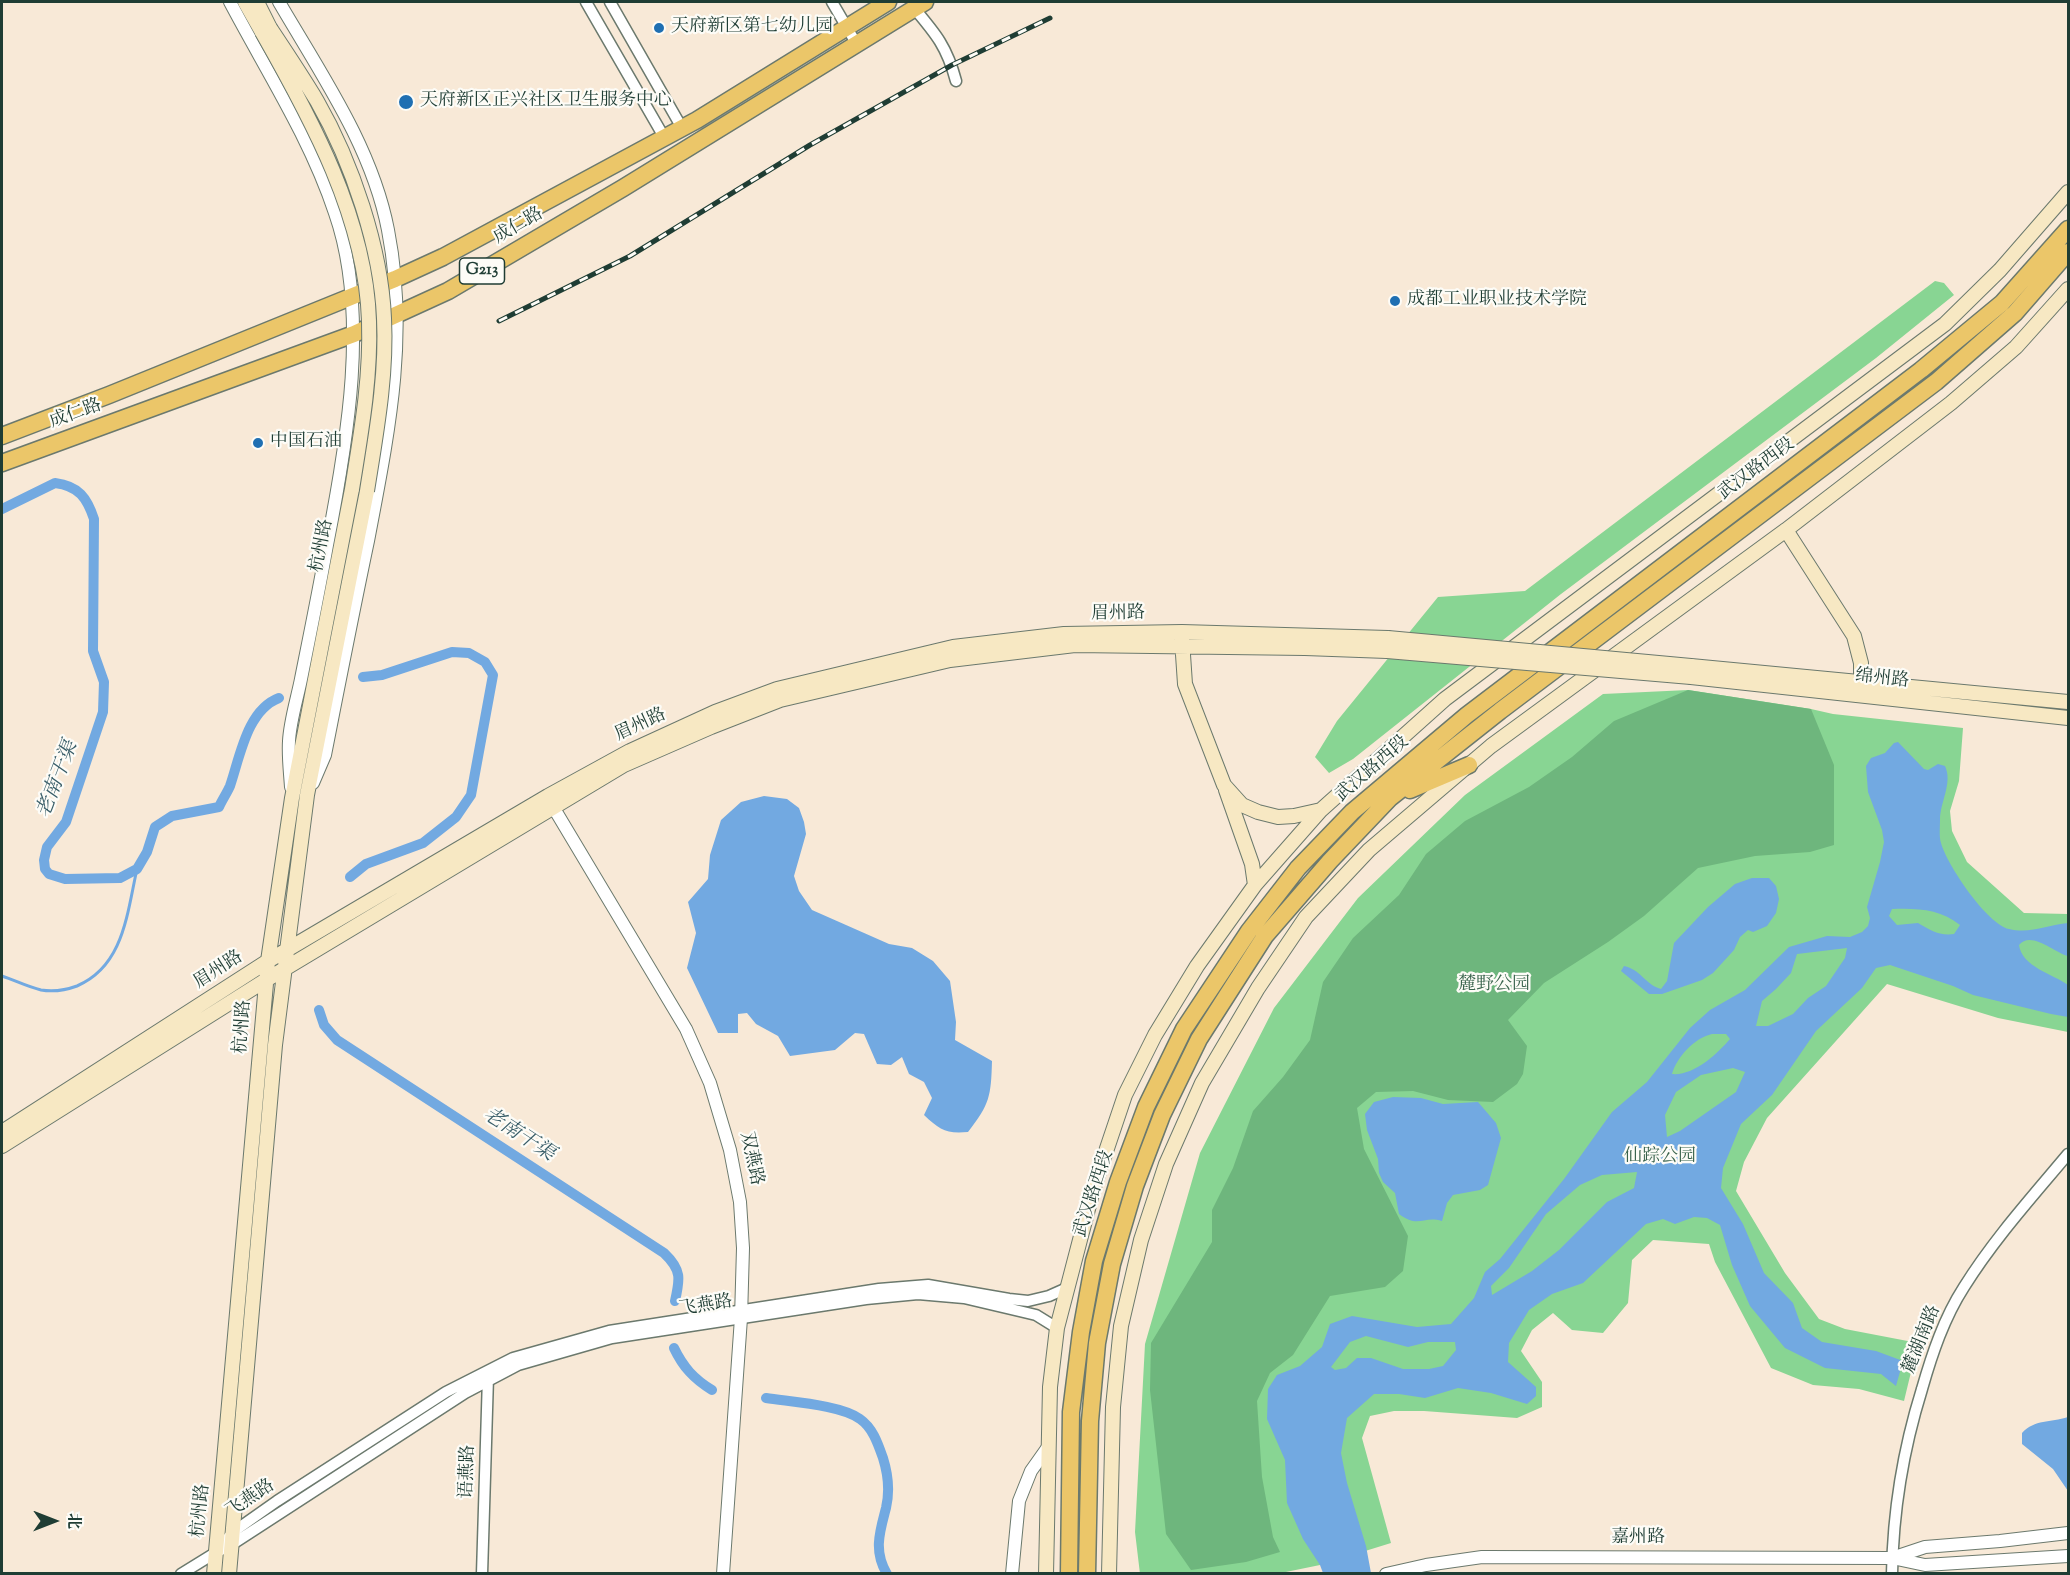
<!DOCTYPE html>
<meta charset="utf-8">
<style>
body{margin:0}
#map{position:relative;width:2070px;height:1575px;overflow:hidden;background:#f8e9d7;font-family:"Sorts Mill Goudy","Noto Serif SC",serif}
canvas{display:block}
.frame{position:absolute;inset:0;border:3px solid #1f3d34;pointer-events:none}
.north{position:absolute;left:24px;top:1491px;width:60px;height:60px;-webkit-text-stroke:4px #fdfcf7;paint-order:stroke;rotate:90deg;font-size:16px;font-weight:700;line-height:24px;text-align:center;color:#1f3d34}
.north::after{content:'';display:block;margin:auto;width:21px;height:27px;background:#1f3d34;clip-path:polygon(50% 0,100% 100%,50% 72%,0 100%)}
</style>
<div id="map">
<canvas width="2070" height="1575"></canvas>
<div class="frame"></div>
<div class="north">北</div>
</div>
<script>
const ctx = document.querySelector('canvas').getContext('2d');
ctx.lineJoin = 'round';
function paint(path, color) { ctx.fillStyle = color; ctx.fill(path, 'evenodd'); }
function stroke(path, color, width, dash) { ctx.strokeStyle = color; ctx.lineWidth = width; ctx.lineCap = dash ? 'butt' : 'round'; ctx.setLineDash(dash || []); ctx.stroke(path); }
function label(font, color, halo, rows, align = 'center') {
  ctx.font = font + ' "Sorts Mill Goudy","Noto Serif SC",serif'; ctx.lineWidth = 4.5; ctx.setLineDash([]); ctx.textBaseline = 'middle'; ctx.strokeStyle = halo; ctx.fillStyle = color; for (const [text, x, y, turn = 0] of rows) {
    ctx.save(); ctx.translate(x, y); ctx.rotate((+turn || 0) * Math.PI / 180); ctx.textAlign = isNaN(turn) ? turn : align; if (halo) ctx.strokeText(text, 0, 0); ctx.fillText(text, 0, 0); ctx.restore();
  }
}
paint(new Path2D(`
 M1935,281L1944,283L1954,295L1876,358L1561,594L1353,759L1329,773L1315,757L1337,721L1438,597L1525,591Z
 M1688,690L1811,709L1833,714L1963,728L1959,781L1950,811L1952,831L1967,862L2024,913L2068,914V1032L1998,1018L1887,984L1767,1118L1744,1162L1736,1191L1785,1273L1819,1319L1845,1329L1918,1343L1904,1401L1859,1389L1813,1385L1771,1368L1715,1262L1709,1244L1653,1240L1632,1260L1628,1303L1603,1333L1572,1330L1553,1313L1532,1330L1521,1351L1542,1382V1407L1517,1418L1424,1411H1394L1370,1416L1362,1438L1391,1543L1320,1565L1281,1573L1140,1574L1135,1532L1145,1344L1200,1153L1274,1008L1358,898L1465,795L1603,694Z`), '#88d593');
paint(new Path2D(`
 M1688,690L1811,709L1834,765V845L1810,852L1755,856L1698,868L1644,916L1608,942L1544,983L1508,1020L1527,1046L1523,1074L1517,1084L1493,1102L1448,1100L1413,1091L1376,1092L1357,1108L1364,1149L1408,1236L1403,1271L1385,1287L1330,1296L1293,1355L1270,1373L1257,1401L1262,1477L1273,1537L1280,1552L1246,1562L1191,1570L1166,1534L1150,1390L1151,1343L1212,1242V1210L1233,1168L1253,1111L1283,1077L1310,1040L1323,982L1353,938L1399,895L1426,854L1465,821L1529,787L1572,757L1614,721Z`), '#6eb67d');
paint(new Path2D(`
 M1898,742L1924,769L1928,770L1938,764L1945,766C1953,783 1940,802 1940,820C1940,827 1939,837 1941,843C1947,865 1987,924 2009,929C2030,934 2048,925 2068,923V956C2055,953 2031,930 2019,945C2022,967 2053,974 2068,985V1017L2051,1014L1973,995L1953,986L1890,965L1876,968L1862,988L1816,1031L1772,1095L1741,1124L1723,1168L1721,1188L1743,1224L1764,1273L1793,1303L1802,1328L1822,1342L1876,1351L1903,1361L1896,1386L1881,1374L1825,1368L1785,1348L1750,1306L1732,1265L1720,1225L1707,1218L1694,1217L1675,1224L1663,1219L1646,1224L1583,1283L1552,1294L1529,1310L1509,1343L1508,1362L1536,1387V1396L1527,1404L1491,1393L1458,1388L1425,1398L1399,1394H1374L1347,1418L1341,1453L1347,1483L1366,1546L1371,1573H1323L1320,1565L1303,1539L1287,1503L1285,1460L1267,1419L1268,1389L1277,1375L1300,1366L1322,1347L1330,1324L1352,1316L1417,1327L1451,1324L1474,1298L1485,1272L1500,1259L1564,1179L1612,1112L1647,1082L1690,1028L1710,1010L1745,990L1789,947L1827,936L1850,937L1862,932L1868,926L1870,918L1867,907L1880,862L1884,842L1882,830L1868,792L1866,766L1871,758L1885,753L1894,743ZM1892,909C1917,908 1940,909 1960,925L1954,934C1939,936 1930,930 1918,923L1897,925L1889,916ZM1847,948L1845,958L1826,986L1808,998L1793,1014L1768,1026H1756L1762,1001L1776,989L1791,973L1797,954ZM1712,1034H1726L1730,1039C1717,1054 1694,1076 1672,1074C1677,1057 1694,1038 1712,1034ZM1733,1068L1745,1072L1736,1092L1680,1131L1667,1137L1665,1115L1676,1092L1701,1075ZM1637,1172L1634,1188L1607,1202L1559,1250L1532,1271L1492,1295L1491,1286L1509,1268L1546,1214L1580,1185L1602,1175ZM1366,1336L1408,1347L1428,1342H1455L1456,1350L1443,1366L1429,1369H1403L1371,1358H1357L1346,1368L1335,1370L1331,1367L1350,1342Z
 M764,796L787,799L799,808L804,822L806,834L794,876L799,891L812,910L889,944L912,948L933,961L950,981L956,1022L955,1040L992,1061C991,1096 990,1104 968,1132C946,1134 940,1130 924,1115L932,1098L924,1082L909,1074L902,1057L891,1065L877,1064L864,1034L855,1033L835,1050L790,1056L778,1036L756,1024L747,1013L738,1014V1033H718L687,968L696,933L688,902L708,879L710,855L721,820L741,802Z
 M1752,878H1769L1776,886L1779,899L1776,913L1767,926L1753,932L1748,930L1740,937L1734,950L1713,973L1702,980L1662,994H1649L1621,971L1624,966C1640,969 1646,985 1661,989L1667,981L1674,943L1708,907L1735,884Z
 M1393,1097L1421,1098L1443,1104L1478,1102L1496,1123L1501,1138L1488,1185L1480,1190L1453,1195L1447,1203L1442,1221C1423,1215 1419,1229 1399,1214L1395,1193L1383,1182L1379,1173L1378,1159L1367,1130L1365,1114L1374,1102Z
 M2068,1417V1491L2053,1469L2022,1444V1433C2035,1419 2050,1423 2068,1417Z`), '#72a9e1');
stroke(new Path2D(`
 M2,976C14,980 28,987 41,990C53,992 66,990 77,986C124,966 127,913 137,869`), '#72a9e1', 3);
stroke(new Path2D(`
 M2,509L55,483C79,486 87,498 94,519L93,651L104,682L103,712L66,822L47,847L44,860L45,869L49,874L65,879L120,878L137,869L147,852L155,827L172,816L219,807C222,800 227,793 230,786C240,757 247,710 279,698
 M350,877L366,864L423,843L456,817L471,795L493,675L485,662L469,653L452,652L382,675L363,677
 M319,1010L324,1025L337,1040L664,1253C682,1270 680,1279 675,1301
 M674,1348C683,1367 694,1379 712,1390
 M766,1398C791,1402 841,1405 860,1419C873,1428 878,1444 883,1458C888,1474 890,1491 886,1508C880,1531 873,1551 887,1574`), '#72a9e1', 10);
const minor = new Path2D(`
 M586,2L664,137
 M610,2L682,128
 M832,2L856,43
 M914,8C936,34 947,47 956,81
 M1057,1328L1036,1315L1015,1310L964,1298L918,1294L866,1299L612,1338L518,1365L465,1393L231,1545L215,1553L233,1532L277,1501L446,1392L513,1358L609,1331L879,1289L928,1285L1009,1299L1028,1301L1049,1296L1067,1288
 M181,1574L215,1553
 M482,1574L488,1377
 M1892,1574C1893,1509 1903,1450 1922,1389C1932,1354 1944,1318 1964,1287C1994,1239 2032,1197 2068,1154`);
const tertiary = new Path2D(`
 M230,2C267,72 310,138 335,213C370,313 347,443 327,545C319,590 310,634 301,679C297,699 290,721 289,741C288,756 290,772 291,787
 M279,2C321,74 372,147 388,230C409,338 388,435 368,541C353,612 339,684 325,755L313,783
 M549,800L686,1029L710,1083L730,1150L740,1202L743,1248L741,1318L723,1574
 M2068,1533L2000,1541L1925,1547L1892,1558L1925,1565L2068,1556
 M1012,1574L1019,1501L1031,1471L1048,1447
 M1386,1574L1426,1565L1482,1557L1892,1558`);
const secondary = new Path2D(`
 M245,2L262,32
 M257,2L270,28
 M1786,530L1854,636L1861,663V687
 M1182,640L1185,684L1224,785L1242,805L1258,812L1278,817L1294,816L1321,810
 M1691,666L2068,702
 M1691,677L2068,718
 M1226,790L1252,864L1255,885
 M2,1132L268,961L548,796L630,751L715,712L777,689L953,647L1064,634L1182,632L1388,638
 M2,1146L266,980L624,765L711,727L780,700L950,660L1075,645L1305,648L1387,651
 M214,1574L268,961L292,798L352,489
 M229,1574L275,1045L294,896L307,795L367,491
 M1046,1574L1050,1387L1057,1328L1093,1190L1125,1095L1155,1035L1197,966L1255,885L1321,810L1445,699L1945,324L2000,270L2068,192
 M1109,1574L1113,1407L1121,1326L1141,1240L1166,1164L1202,1083L1258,988L1306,917L1369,850L1491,746L1786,530L1951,403L2016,347L2068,289`);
const trunk = new Path2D(`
 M2,436L109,395L395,279L443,257L697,120L888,2
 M2,463L354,334L448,291L623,188L925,2
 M1410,790L1469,765
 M1069,1574L1071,1412L1081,1332L1094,1261L1118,1182L1146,1107L1184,1029L1249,931L1298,868L1352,812L1467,715L1921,370L2002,303L2068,229
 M1087,1574L1090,1421L1097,1343L1112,1264L1135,1186L1162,1115L1199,1039L1265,936L1330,861L1390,798L1500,711L1936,382L2015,313L2068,252`);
stroke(minor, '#6b796d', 13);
stroke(tertiary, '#6b796d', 14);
stroke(secondary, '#6b796d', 16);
stroke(trunk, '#6b796d', 19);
stroke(minor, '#fff', 10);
stroke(tertiary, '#fff', 12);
stroke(secondary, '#f7e8c3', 14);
stroke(trunk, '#ebc669', 16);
const rail = new Path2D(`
 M499,321L630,256L810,145L952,65L1050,18`);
stroke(rail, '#1f3d34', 5);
stroke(rail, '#fdfcf7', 3, [9]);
const secondaryBridge = new Path2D(`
 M270,28C286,52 302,76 317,101C352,162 381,248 384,318C387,376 376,434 367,491
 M262,32C311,118 366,219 369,321C371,378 361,433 352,489
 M1388,638L1691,666
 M1387,651L1691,677`);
stroke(secondaryBridge, '#6b796d', 16, []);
stroke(secondaryBridge, '#f7e8c3', 14);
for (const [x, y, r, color] of [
 [659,28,6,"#1f6fb2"],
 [406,102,8,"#1f6fb2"],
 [1395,301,6,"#1f6fb2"],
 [258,443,6,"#1f6fb2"]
]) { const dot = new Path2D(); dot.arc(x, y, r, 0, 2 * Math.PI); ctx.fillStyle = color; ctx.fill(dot); stroke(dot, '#fdfcf7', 2); }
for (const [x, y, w] of [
 [482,271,45]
]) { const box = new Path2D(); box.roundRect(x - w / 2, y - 13, w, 26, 4.5); ctx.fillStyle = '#fdfcf7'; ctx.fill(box); stroke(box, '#1f3d34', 1.5); }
label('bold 16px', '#1f3d34', null, [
 ["G213",482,271]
]);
label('18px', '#1f3d34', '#fdfcf7', [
 ["天府新区第七幼儿园",671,28],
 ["天府新区正兴社区卫生服务中心",420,102],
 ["成都工业职业技术学院",1407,301],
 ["中国石油",270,443]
], 'left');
label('18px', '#1f3d34', '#fdfcf7', [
 ["成仁路",519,227,-30],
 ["成仁路",76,415,-20],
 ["武汉路西段",1757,470,-37],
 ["杭州路",323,546,-79],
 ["眉州路",1118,615,-1],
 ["绵州路",1882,680,6],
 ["眉州路",641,726,-25],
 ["武汉路西段",1373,770,-41],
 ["眉州路",219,971,-33],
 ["杭州路",244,1027,-86],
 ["双燕路",750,1159,78],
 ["武汉路西段",1095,1194,-72],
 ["飞燕路",706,1307,-9],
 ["麓湖南路",1923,1340,-68],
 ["语燕路",469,1472,-88],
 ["飞燕路",251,1500,-34],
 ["杭州路",202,1511,-84],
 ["嘉州路",1638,1539]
]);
label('18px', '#39634c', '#fdfcf7', [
 ["麓野公园",1494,986],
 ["仙踪公园",1660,1158]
]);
label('italic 20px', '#385d68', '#fdfcf7', [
 ["老南干渠",59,780,-69],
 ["老南干渠",518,1136,33]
]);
</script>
